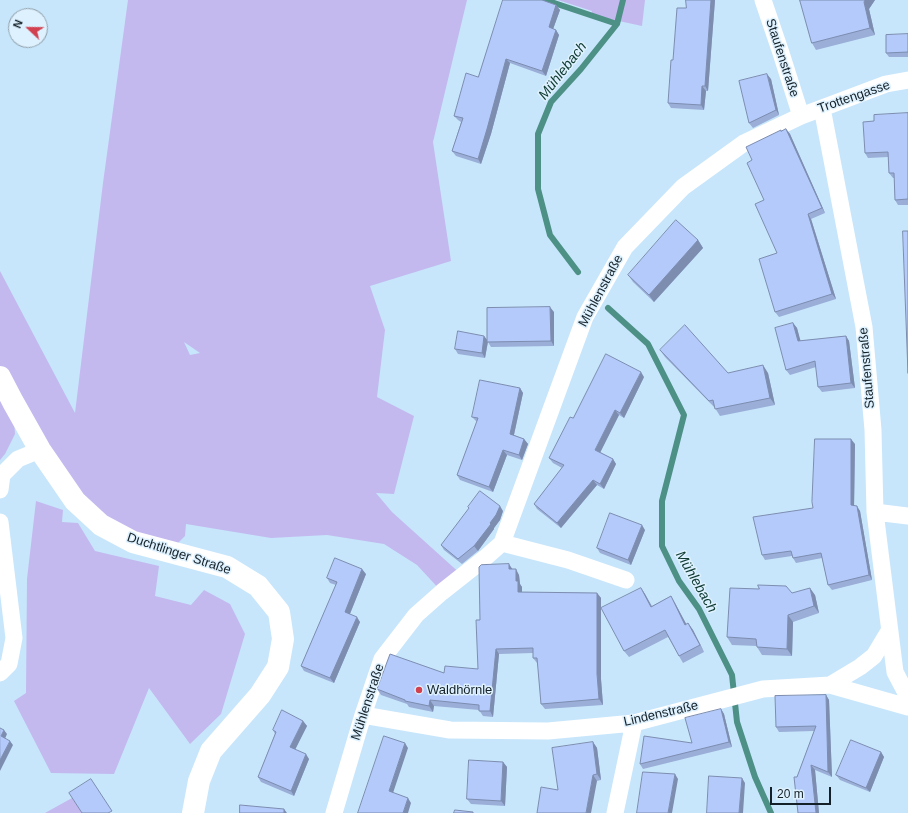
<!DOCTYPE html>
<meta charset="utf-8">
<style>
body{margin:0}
#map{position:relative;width:908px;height:813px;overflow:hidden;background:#c7e6fb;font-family:Arial,sans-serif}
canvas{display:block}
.north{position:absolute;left:8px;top:8px;width:40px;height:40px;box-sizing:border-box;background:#def1fe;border:1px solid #8e9ea8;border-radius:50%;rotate:292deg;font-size:11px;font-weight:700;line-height:16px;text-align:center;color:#152128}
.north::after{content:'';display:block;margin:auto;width:14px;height:18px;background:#d14150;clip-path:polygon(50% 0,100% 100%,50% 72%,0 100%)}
.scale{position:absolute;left:770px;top:787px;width:61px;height:18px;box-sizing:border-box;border:2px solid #152128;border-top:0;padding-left:5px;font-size:12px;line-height:14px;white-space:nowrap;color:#152128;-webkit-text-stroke:3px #def1fe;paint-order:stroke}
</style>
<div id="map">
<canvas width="908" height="813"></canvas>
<div class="north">N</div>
<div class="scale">20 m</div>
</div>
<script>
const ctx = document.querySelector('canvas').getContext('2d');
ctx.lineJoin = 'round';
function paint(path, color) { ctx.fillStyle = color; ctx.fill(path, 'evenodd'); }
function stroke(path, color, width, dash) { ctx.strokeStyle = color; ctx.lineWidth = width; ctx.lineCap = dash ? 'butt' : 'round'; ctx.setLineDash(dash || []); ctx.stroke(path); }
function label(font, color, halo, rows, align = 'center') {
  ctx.font = font + ' Arial,sans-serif'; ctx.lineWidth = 3; ctx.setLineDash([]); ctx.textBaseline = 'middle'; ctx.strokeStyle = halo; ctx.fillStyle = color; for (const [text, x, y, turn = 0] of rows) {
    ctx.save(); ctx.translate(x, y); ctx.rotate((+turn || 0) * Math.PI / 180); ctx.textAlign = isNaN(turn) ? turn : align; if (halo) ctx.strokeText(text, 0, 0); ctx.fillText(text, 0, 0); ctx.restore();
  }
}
paint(new Path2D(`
 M128,0H467L433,142L451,261L370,286L385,330L377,397L414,416L394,494L376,493L392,512L463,576L442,592L417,565L384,544L327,535L271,538L186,524L185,536L167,554L101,525L0,377V271L75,413L103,183ZM184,342L200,353L190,355Z
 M558,0H645L642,26L591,15L592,11Z
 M0,400L14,418L15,434L5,454L0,460Z
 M36,501L63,510L62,522L78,523L95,551L159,566L155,596L191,605L204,590L230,604L245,634L221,714L190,744L149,688L114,774L51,773L14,701L26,693L27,579Z
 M72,798L82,813H45Z`), '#c3b9ef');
stroke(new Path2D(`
 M545,0L617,24
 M578,272L550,235L538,189V134L551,102L581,69L617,24L623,0
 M608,308L648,344L684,415L662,501V546L679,581L699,609L732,675L737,722L755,777L771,813`), '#4d9086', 6);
stroke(new Path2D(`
 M763,0L781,53L801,116
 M822,108L864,327L873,430L875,512L895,672L905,691L908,695
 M0,490L2,475L18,459L40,450
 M875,512L908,516
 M0,522L14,638L9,664L0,673
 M502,543L568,560L626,580
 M830,685L860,667L874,656L889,631
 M363,715L450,730L548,731L634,723L763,689L830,685L908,707
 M334,813L363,715L382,659L416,615L442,592L485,558L502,543L585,317L625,247L683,187L744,143L801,116L886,84L908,80
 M615,813L634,723`), '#fff', 17);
stroke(new Path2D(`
 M0,377L13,402L40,450L75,501L101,525L133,542L227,567L258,586L279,612L283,639L278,667L260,695L211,751L199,781L193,813`), '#fff', 22);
paint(new Path2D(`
 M686,0H715L708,91H706L704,110L671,108L668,103L686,8Z
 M800,0H875L869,9L875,35L816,50L812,43Z
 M556,5L560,10L553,29L556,30L559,35L546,76L510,63L491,134L481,164L456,156L452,151L461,122L458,120L454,116L478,77Z
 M908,34V57H889L886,53Z
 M771,79L779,115L753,128L749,123Z
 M908,113V205H898L895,200L894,178H893L889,173L888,157L868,158L865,153L874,121Z
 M786,129L790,134L825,213L811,219L836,299L779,317L775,312L777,253L764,200L752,160L782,131Z
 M698,240L703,248L654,302L633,282L628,275Z
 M554,312V346L491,347L488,342L485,358L458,354L455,349L484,336L487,340Z
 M793,323L797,328L800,341L846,336L849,341L855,388L822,392L818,387L816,367L790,375L786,370Z
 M660,350L728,373H768L775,405L720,416L715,408L665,357Z
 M644,377L624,418L619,415L600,452L613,459L616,464L604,489L597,485L561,528L537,509L534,504L562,468L553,463L549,458L573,418Z
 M520,388L523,393L514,435L524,439L528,444L522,460L507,455L493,492L460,480L457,475L477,422L472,417Z
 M855,444L854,505L860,511L872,580L832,590L828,585L822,558L796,563L793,558L792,556L765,560L762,555L813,508Z
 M503,511L500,520L494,528V529L478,551L462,564L444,550L441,545Z
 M645,530L631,565L600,553L597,548Z
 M512,569L519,575L520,584L522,587V592L597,593L601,598V679L603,705L545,709L541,704L538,663H537L533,658V653L499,654L493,717L483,716L479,710L434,706L433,712L409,707L407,704L381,695L377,689L478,669L480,620Z
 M366,574L350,614L360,622L334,683L304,671L301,666L336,585L330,583L327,578Z
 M641,588L645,594L652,606L671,596L675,603L686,624L688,623L693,630L704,652L683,663L679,656L668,637L629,657L624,651Z
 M792,593L815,595L819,613L793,622L792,656L762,655L757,647V646L732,645L727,637Z
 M826,695L829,700L832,777L815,770L819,813L797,777L814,731L779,732L776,727Z
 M721,709L724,714L732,747L643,769L640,764L692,743Z
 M303,721L307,726L295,749L309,759L294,796L261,782L258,777L275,734L273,730Z
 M593,742L597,748L601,780L558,790Z
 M881,752L884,757L870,792L840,780L836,775Z
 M503,762L507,767L505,806L471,804L467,799Z`), '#9aaed8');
paint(new Path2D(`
 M711,0H715L708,91L705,86Z
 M865,0H875L869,9L875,35L870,28L864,2Z
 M556,5L560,10L552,32L549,27Z
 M556,30L559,35L546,76L542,71Z
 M506,59L510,63L491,134L481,164L478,159Z
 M767,74L771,79L779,115L776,110Z
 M702,86L706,91L704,110L701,105Z
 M786,129L790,134L825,213L822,208Z
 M808,214L811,219L836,299L832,294Z
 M698,240L703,248L654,302L649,295Z
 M550,307L554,312V346L551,341Z
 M793,323L797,328L802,346L798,341Z
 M484,336L488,341L485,358L482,353Z
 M846,336L849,341L855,388L851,383Z
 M763,365L768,373L775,405L770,398Z
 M641,372L644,377L624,418L620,413Z
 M520,388L523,393L513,439L510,434Z
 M615,410L619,415L599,455L595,450Z
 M524,439L528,444L522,460L519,455Z
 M851,439L855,444L854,510L851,505Z
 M503,450L507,455L493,492L489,487Z
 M613,459L616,464L604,489L600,484Z
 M593,480L597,485L561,528L557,523Z
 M500,506L503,511L500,520L494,528V529L478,551L474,546L490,523Z
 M857,506L860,511L872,580L869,575Z
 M642,525L645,530L631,565L628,560Z
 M509,564L513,570L509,569Z
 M362,569L366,574L349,616L345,612Z
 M516,569L519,575L520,584L522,587V598L518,592L516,581Z
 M641,588L645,594L655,613L651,607Z
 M810,588L815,595L819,613L814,606Z
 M597,593L601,598V679L603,705L599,699L597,674Z
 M671,596L675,603L690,631L685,625Z
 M788,615L793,622L792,656L787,649Z
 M357,617L360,622L334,683L330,678Z
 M688,623L693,630L704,652L700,645Z
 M496,649L499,654L493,717L490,711Z
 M826,695L829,700L832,777L828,772Z
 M430,700L434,706L433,712L429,706Z
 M721,709L724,714L732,747L729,742Z
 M303,721L307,726L294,752L290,747Z
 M4,730L7,734L4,741L1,736Z
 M10,741L13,745L0,771V760Z
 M593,742L597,748L601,780L597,774Z
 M405,743L408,748L392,796L389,791Z
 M881,752L884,757L870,792L866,788Z
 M306,754L309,759L294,796L291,791Z
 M503,762L507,767L505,806L501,801Z
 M811,765L815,770L819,813H816Z
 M675,774L678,779L672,813H668Z
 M593,775L597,781L591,813H586Z
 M742,778L745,783L743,813H739Z
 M408,798L411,803L408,813H403Z
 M284,809L287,813H284Z`), '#7d8db0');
const building = new Path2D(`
 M503,0H542L556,5L549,27L556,30L542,71L506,59L487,129L478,159L452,151L463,118L454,116L466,73L478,77Z
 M686,0H711L705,86H702L701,105L668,103L671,60H673L677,8H686Z
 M800,0H865L864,2L870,28L812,43Z
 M908,34V52L886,53V35Z
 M767,74L776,110L749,123L739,81Z
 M908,113V199L895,200L894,173H889L888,152L865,153L863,122L874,121V115Z
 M786,129L822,208L808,214L832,294L775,312L759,259L777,253L755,204L764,200L747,163L752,160L746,147L781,130V131Z
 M676,220L698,240L649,295L628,275Z
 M903,231H908V373Z
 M550,307L551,341L487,342V308Z
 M793,323L798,341L846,336L851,383L818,387L815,361L786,370L775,328Z
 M685,325L728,373L763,365L770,398L715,409L713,400L709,401L660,350Z
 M458,331L484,336L482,353L455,349Z
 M606,354L641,372L620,413L615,410L595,450L613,459L600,484L593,480L557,523L534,504L564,465L549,458L570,417L573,418Z
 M480,380L520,388L510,434L524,439L519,455L503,450L489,487L457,475L478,418L472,417Z
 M815,439H851V505L857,506L869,575L828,585L821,553L793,558L791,551L762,555L753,517L813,508L812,502Z
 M480,491L500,506L496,515L490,523L491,524L474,546L458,559L441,545L469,508L468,507Z
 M610,513L642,525L628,560L597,548Z
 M335,558L362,569L345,612L357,617L330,678L301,666L337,582L327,578Z
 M509,564V569H516V581H518V592L597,593V674L599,699L541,704L537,658H533V648L496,649L490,711H479V705L430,700L429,706L405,701V700L377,689L390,654L444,673L445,666L478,669L476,620H480L479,567L481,565Z
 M758,585L786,586L792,593L810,588L814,606L788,615L787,649L757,647L756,639L727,637L730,588L759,589Z
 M641,588L651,607L671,596L685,625L688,623L700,645L679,656L665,630L624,651L601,608Z
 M826,695L828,772L811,765L816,813H798L794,777H797L816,726L776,727L775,696Z
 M721,709L729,742L640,764L644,736L692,743L685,718Z
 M282,710L303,721L290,747L306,754L291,791L258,777L276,732L273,730Z
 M0,728L4,730L1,736L10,741L0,760Z
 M384,736L405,743L389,791L408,798L403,813H358Z
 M851,740L881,752L866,788L836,775Z
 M593,742L597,774L593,775L586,813H537L541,787L558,790L552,748Z
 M469,760L503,762L501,801L467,799Z
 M643,772L675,774L668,813H637Z
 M709,776L742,778L739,813H707Z
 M91,779L112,811L108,813H82L69,793Z
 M240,805L284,809V813H240Z
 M455,810L473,812V813H454Z`);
paint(building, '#b3cafb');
stroke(building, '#7d8db0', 1);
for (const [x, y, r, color] of [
 [419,690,4,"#d14150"]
]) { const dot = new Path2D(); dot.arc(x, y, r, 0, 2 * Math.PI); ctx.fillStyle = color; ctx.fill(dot); stroke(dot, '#def1fe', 1.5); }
label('13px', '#152128', '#def1fe', [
 ["Staufenstraße",782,58,72],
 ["Trottengasse",854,97,-19],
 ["Mühlenstraße",601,291,-62],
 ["Staufenstraße",867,368,-95],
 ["Duchtlinger Straße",179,554,18],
 ["Mühlenstraße",368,702,-72],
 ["Lindenstraße",661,714,-13]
]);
label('13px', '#152128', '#def1fe', [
 ["Waldhörnle",427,690]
], 'left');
label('italic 14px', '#0e3a32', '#def1fe', [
 ["Mühlebach",563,71,-52],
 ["Mühlebach",696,582,60]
]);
</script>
